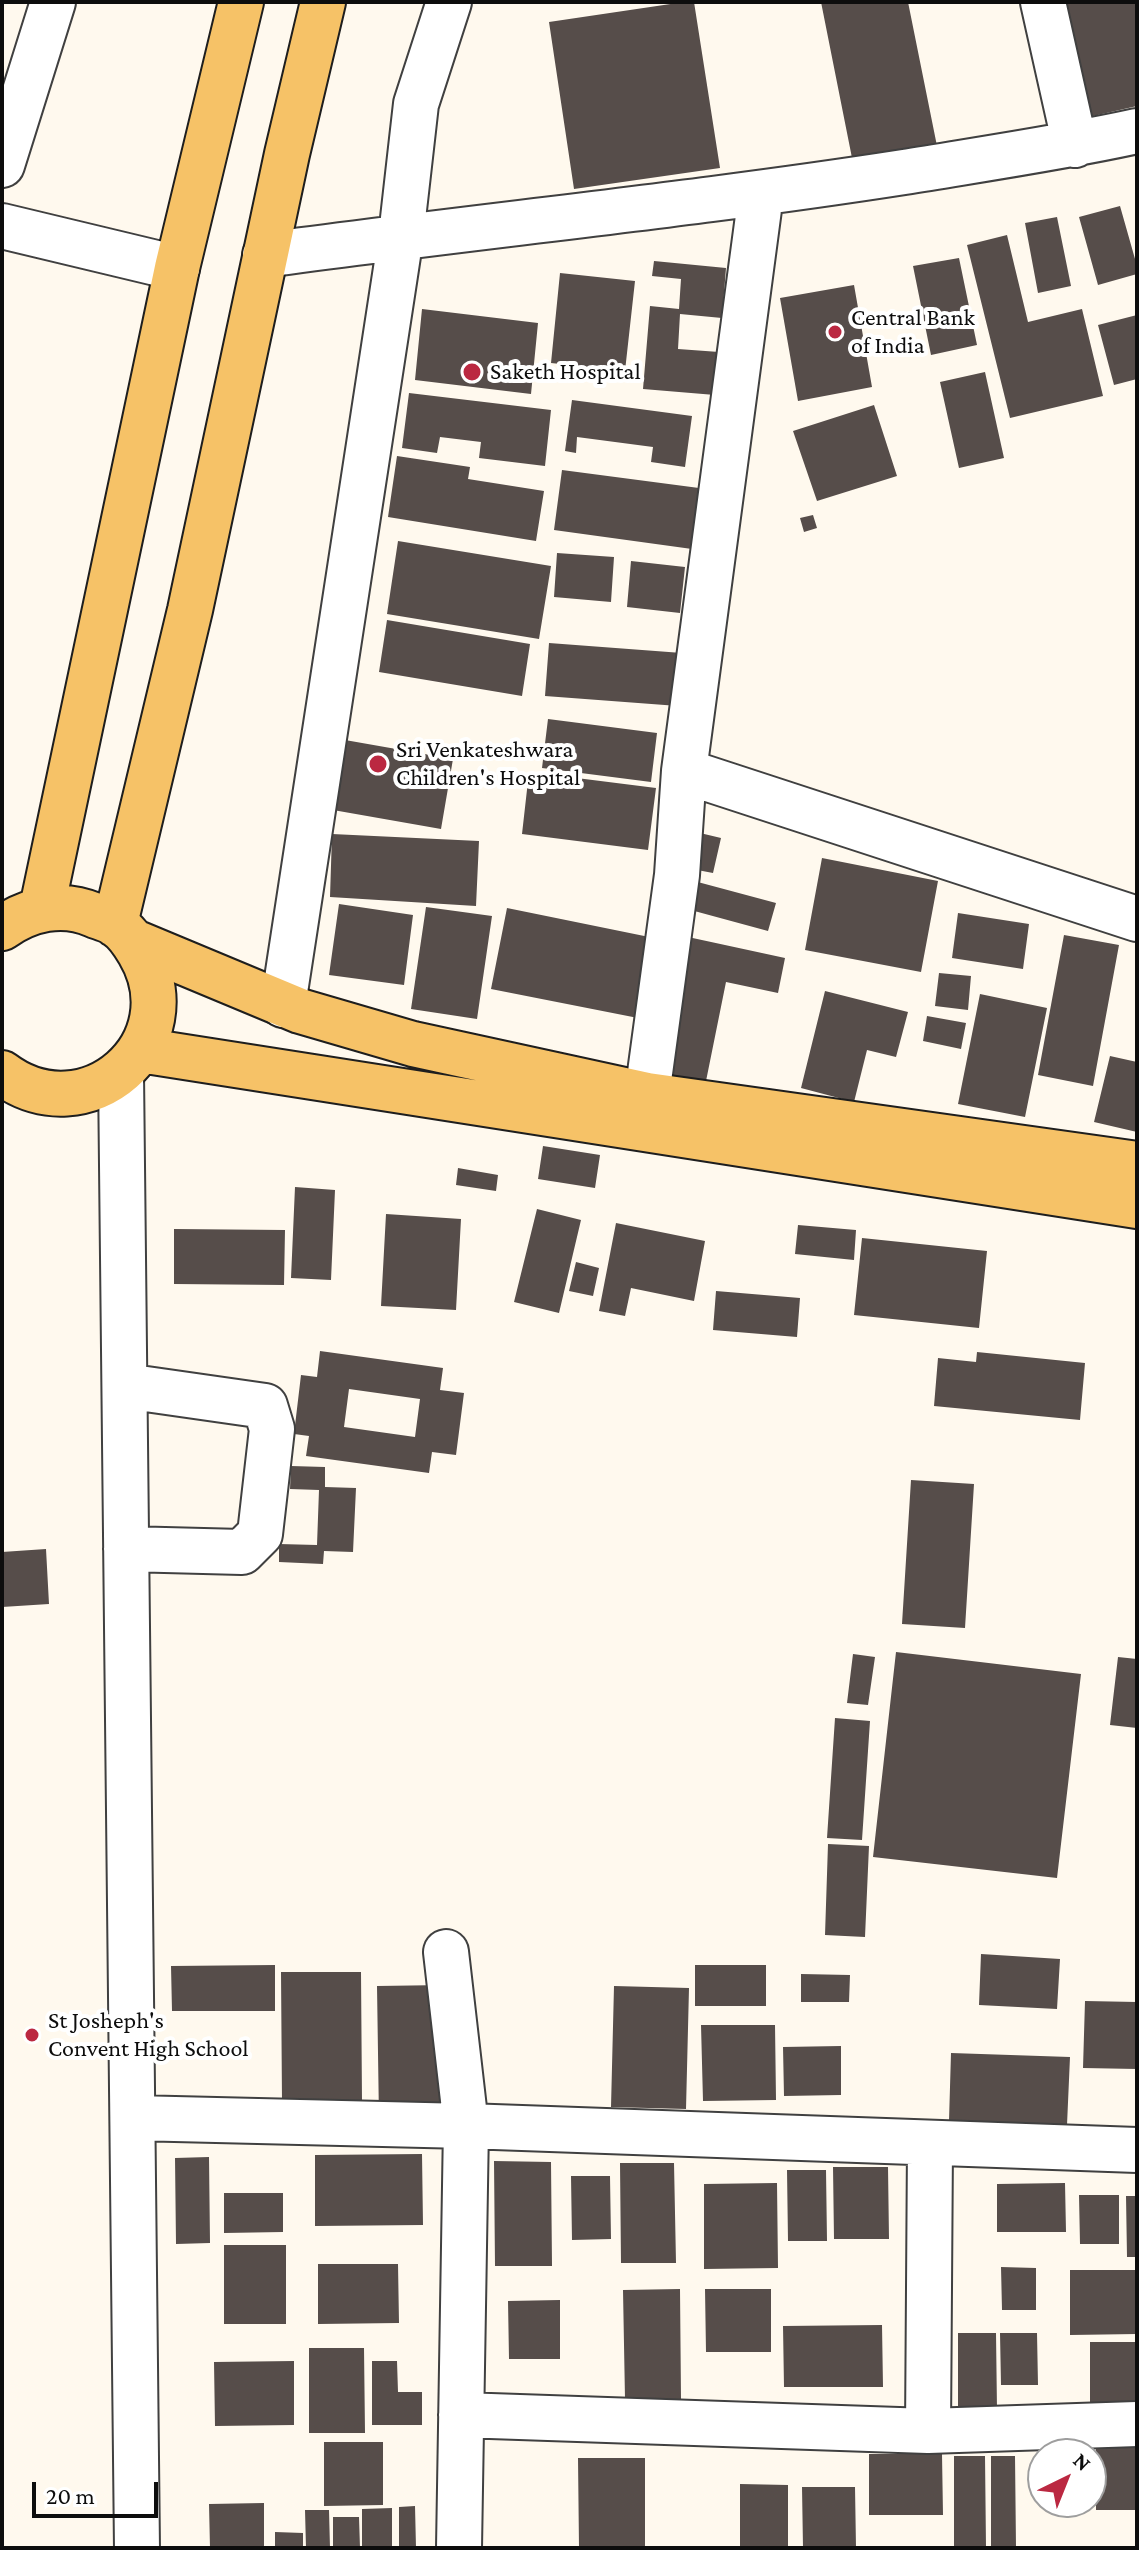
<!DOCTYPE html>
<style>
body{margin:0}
#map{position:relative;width:1139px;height:2550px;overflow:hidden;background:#fff9ee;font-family:"Crimson Pro",serif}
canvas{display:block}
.frame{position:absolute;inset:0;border:4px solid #0d0d0d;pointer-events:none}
.north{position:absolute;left:1027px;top:2438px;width:80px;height:80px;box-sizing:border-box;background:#fff;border:2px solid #9e9e9e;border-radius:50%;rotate:43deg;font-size:22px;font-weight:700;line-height:32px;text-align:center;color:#0d0d0d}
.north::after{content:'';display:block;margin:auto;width:28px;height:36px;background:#bb2841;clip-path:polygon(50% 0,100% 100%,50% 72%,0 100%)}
.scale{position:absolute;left:32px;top:2482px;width:126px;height:36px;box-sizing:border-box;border:4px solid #0d0d0d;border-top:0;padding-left:10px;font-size:24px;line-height:28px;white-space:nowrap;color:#0d0d0d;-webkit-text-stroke:6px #fff;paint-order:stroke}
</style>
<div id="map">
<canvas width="1139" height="2550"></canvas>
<div class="frame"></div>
<div class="north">N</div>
<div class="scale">20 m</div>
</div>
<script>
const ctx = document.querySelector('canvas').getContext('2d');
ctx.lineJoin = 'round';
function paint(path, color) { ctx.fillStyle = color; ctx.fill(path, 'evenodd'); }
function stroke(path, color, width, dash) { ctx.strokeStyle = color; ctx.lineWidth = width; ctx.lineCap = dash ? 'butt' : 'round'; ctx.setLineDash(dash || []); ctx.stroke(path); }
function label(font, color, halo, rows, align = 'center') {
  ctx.font = font + ' "Crimson Pro",serif'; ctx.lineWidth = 8; ctx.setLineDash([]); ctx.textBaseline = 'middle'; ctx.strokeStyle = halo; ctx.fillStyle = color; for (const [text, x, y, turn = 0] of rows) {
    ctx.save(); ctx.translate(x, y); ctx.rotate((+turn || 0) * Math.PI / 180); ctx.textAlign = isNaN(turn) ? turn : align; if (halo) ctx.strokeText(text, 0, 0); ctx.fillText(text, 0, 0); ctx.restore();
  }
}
paint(new Path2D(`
 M684,2H694L720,168L574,189L549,22Z
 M821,2H908L938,151L854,168Z
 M1051,2H1137V106L1080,119Z
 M1120,206L1137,266V274L1098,285L1079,217Z
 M1057,217L1071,286L1038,293L1025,223Z
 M1007,235L1028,322L1082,309L1103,396L1010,418L967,245Z
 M959,258L977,345L931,355L913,266Z
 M654,261L726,268L722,318L680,314L678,349L719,352L715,395L643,389L650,306L679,309L681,279L652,276Z
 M560,273L635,281L625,371L551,363Z
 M854,285L872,387L798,401L780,298Z
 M422,309L538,323L531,394L415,380Z
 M1137,315V379L1114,385L1098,325Z
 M985,372L1004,458L959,468L940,382Z
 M409,393L551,410L545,466L479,458L481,442L440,437L437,453L402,448Z
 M572,400L692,416L685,467L651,462L653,447L577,437L576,453L565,451Z
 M874,405L897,476L817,501L793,431Z
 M397,456L470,467L468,479L544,491L536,541L388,517Z
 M562,470L699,488L692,549L554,530Z
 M813,515L817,528L804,532L800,518Z
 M398,541L551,566L539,639L387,614Z
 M557,553L614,557L611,602L554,597Z
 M631,561L685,567L680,613L627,607Z
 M387,620L530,644L522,696L379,672Z
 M549,643L682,653L678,706L545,696Z
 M548,719L657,733L651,782L542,768Z
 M345,740L453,759L441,829L333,810Z
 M529,772L656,788L648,850L522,834Z
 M700,833L721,838L713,873L692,869Z
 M332,834L479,841L476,906L330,897Z
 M822,858L938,881L921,972L805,950Z
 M694,881L776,903L768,931L687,909Z
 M339,904L413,915L404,985L329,975Z
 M426,907L492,916L477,1019L411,1009Z
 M507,908L659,939L643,1019L491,989Z
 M958,913L1029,924L1023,969L952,958Z
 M1064,935L1119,945L1093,1086L1038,1075Z
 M688,937L785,958L778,993L726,982L705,1086L659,1076Z
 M939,973L971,976L968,1010L935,1006Z
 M825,991L908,1012L896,1057L867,1050L854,1102L801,1088Z
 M980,994L1047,1008L1025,1117L958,1104Z
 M927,1016L966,1023L961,1049L923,1041Z
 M1110,1056L1137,1062V1132L1094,1122Z
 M543,1146L600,1155L595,1188L538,1179Z
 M458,1168L498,1175L496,1191L456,1185Z
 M295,1187L335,1190L331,1280L291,1278Z
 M537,1209L581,1220L559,1313L514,1302Z
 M386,1214L461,1219L456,1310L381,1306Z
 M616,1223L705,1241L694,1301L631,1288L625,1316L599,1311Z
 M798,1225L856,1230L854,1260L795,1254Z
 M174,1229L285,1230L284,1285L174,1284Z
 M862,1238L987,1251L979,1328L854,1315Z
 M576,1262L599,1268L593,1296L569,1291Z
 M716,1291L800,1298L797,1337L713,1330Z
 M320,1351L443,1368L440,1390L464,1393L456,1455L432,1452L429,1473L306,1456L309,1436L294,1434L301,1375L317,1377ZM349,1389L420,1399L415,1437L344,1427Z
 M977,1352L1085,1363L1080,1420L934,1406L938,1358L976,1362Z
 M291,1466L325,1467V1487L356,1488L353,1552L324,1551L323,1564L279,1562V1544L317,1545L319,1490L290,1489Z
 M911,1480L974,1484L965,1628L902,1624Z
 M46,1549L49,1604L2,1607V1552Z
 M896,1652L1081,1674L1057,1878L873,1857Z
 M853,1654L875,1657L868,1705L847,1703Z
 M1118,1657L1137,1659V1728L1110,1725Z
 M835,1718L870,1721L862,1840L827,1838Z
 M828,1844L869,1846L865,1937L825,1935Z
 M981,1954L1060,1959L1057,2009L979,2005Z
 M275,1965V2011H172L171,1966Z
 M695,1965H766V2006H695Z
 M281,1972H361L362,2102H282Z
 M801,1974L850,1975L849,2002H801Z
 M445,1985L447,2120H379L377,1986Z
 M614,1986L689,1988L686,2109L611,2107Z
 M1085,2001L1137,2002V2069L1083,2068Z
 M701,2025H775L776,2100L703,2101Z
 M841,2046V2095L784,2096L783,2047Z
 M951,2053L1070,2057L1067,2125L949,2121Z
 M422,2154L423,2225L315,2226V2155Z
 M209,2157L210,2243L176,2244L175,2158Z
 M494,2161L551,2162L552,2266H495Z
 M620,2163H674L676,2263H621Z
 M833,2167H888L889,2239H834Z
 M787,2170H826L827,2241H788Z
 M571,2176H610L611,2239L572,2240Z
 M777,2183L778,2268L704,2269V2184Z
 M1065,2183L1066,2232H997V2184Z
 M224,2193H283V2232L224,2233Z
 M1079,2195H1119V2244H1080Z
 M1126,2196H1137V2257H1127Z
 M224,2245H286V2324H224Z
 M318,2264H398L399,2323L318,2324Z
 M1001,2267L1036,2268V2310H1002Z
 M1070,2270H1137V2334L1070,2335Z
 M680,2289L681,2399H625L623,2290Z
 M705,2289H771V2352H706Z
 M560,2300V2359H509L508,2301Z
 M882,2325L883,2387H784L783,2326Z
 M958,2333H996L997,2410H958Z
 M1000,2333H1037L1038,2385H1001Z
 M1090,2342H1137V2404L1090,2405Z
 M309,2348H364L365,2433H309Z
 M294,2361V2425L215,2426L214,2362Z
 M372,2361H397L398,2392H422V2425H372Z
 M324,2442H383V2505L324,2506Z
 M1137,2446V2510H1096V2447Z
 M869,2454H942L943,2515H869Z
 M954,2456H985L986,2548H954Z
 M991,2456H1015L1016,2548H991Z
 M578,2458H645V2548H579Z
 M740,2484L788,2485V2548H740Z
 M802,2487H855L856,2548H803Z
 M264,2503V2548H210L209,2504Z
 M415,2506L416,2548H399V2507Z
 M392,2508V2548H362V2509Z
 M305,2510H329L330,2548H306Z
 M333,2517H359L360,2548H333Z
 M275,2532L303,2533V2548H275Z`), '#564d4a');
const minor = new Path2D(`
 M1043,2L1075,145
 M2,165L53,2
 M2,226L177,268
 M265,255C478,226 691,205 904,172C982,159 1060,148 1137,131
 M684,771L1137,919
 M283,1005L401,236L416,104L449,2
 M121,1073L137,2548
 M647,1095L677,875L684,771L761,194
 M125,1386L265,1406L272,1429L260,1534L242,1552L126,1549
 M446,1952L466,2126L459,2548
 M133,2118L466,2126L1137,2150
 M461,2415L928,2431L1137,2424
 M928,2431L930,2144`);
const primary = new Path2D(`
 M42,908L177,268L241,2
 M115,924L190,610L287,154L323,2
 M2,928C29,909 62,901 94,915C101,918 110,920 116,925C126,931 133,942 139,952C193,1043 86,1136 2,1073
 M132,941L300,1011L413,1044L647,1095L1137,1164
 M140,1050L1137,1206`);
stroke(minor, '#404040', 48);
stroke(primary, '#1e1e1e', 48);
stroke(minor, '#fff', 44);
stroke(primary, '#f6c267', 44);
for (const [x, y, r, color] of [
 [835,332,8,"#bb2841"],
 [472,372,10,"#bb2841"],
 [378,764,10,"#bb2841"],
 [32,2035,8,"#bb2841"]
]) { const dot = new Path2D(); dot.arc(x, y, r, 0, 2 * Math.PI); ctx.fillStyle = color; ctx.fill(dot); stroke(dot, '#fff', 3); }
label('24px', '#0d0d0d', '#fff', [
 ["Central Bank",851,318],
 ["of India",851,346],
 ["Saketh Hospital",490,372],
 ["Sri Venkateshwara",396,750],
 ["Children's Hospital",396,778],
 ["St Josheph's",48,2021],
 ["Convent High School",48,2049]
], 'left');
</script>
